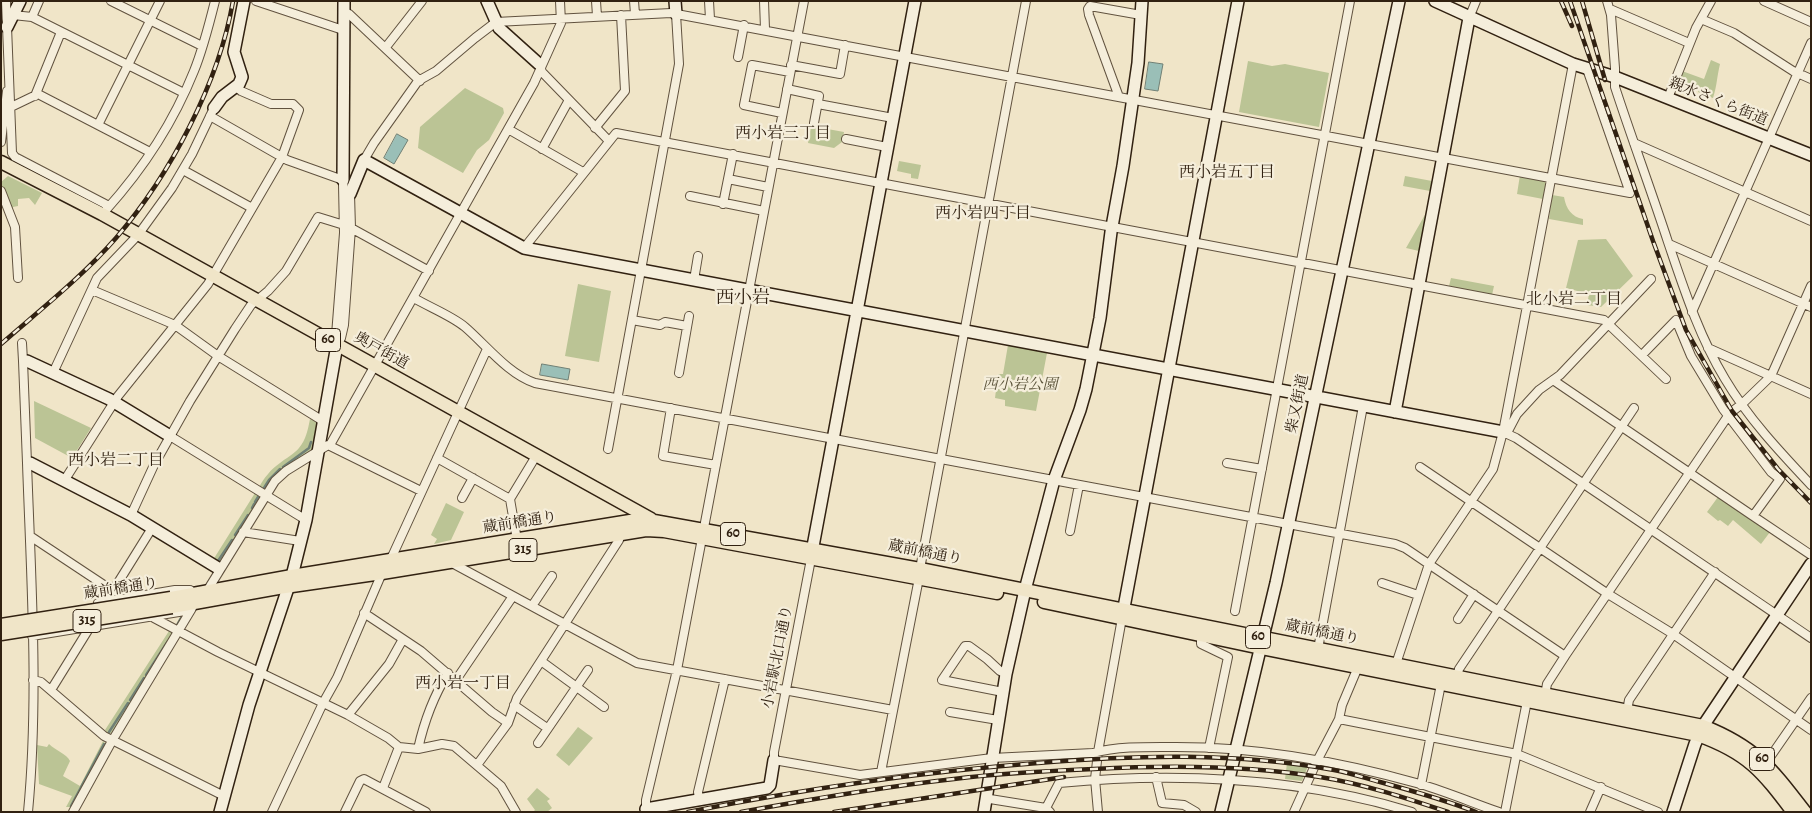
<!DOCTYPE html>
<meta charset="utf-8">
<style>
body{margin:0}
#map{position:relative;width:1812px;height:813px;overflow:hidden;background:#f0e5c8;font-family:Alegreya,serif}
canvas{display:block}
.frame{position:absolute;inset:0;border:2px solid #312111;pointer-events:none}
</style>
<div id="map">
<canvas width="1812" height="813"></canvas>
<div class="frame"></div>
</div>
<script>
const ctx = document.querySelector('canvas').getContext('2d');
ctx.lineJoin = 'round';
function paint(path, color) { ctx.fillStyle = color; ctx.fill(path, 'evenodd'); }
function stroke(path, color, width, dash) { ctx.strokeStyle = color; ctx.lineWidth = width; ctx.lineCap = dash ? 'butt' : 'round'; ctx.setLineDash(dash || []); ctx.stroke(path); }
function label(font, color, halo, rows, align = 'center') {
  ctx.font = font + ' Alegreya,"Noto Serif JP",serif'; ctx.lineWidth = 4.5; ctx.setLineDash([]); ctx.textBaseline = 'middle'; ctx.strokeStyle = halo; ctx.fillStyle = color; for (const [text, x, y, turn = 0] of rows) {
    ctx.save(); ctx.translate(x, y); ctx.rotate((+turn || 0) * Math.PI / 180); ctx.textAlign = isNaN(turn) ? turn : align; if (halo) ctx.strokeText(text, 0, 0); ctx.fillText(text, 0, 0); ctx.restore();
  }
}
paint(new Path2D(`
 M1711,60L1720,64C1717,76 1717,86 1713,98L1698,92L1700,88L1678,80L1682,71L1704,79Z
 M1248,61L1272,66L1285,64L1329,73L1319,127L1239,112Z
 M465,88L503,108L504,113L489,140L477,150L463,173L418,148L420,127Z
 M811,126L844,132L842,142L834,148L808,143Z
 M899,161L921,165L918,179L911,178V174L897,171Z
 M1520,175L1546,180L1543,199L1517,194Z
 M8,176L42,193L35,205L29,198L18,199V206L13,207L12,219L1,191V182Z
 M1405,176L1432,181L1430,191L1403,186Z
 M1552,195L1564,197C1566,209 1572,217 1583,219V225L1549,219Z
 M1426,213L1419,251L1406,248Z
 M1606,239L1633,276L1601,307L1587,305L1589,294L1566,288L1578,240Z
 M1451,278L1494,286L1492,295L1449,286Z
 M578,284L611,291L599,362L565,356Z
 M1008,345L1047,353L1036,411L1005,406V400L995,398L998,374H1003Z
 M34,401L91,428L72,458L35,438Z
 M310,419L319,422L315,448L281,471L265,490L259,487C264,478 271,469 280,463C286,458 293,455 299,448C306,440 308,429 310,419Z
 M255,493L260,499L220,563L213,560Z
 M1718,497L1770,532L1761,544L1733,520L1728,526L1720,520L1718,521L1707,512Z
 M446,503L464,512L451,540L434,544L437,539L431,535Z
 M169,631L173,633V637L112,733L108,734L105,730Z
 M578,727L593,738L569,766L556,755Z
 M103,741L106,744L105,747L71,807H66L72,796L39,784L37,745L47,747L49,744C55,750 67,754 70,761L63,776L80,786Z
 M1287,763L1308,766L1302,781L1285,779Z
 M537,788L550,799L547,801L552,808L547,812H533L535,810L527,799Z`), '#bbc495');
const water = new Path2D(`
 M1149,62L1163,64L1158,91L1145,89Z
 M397,134L408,140L394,164L384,158Z
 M542,364L570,369L568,380L540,375Z`);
paint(water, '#9abfb7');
stroke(water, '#708075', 1);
stroke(new Path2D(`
 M283,467L309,448L311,442
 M264,488L269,480L280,469
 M255,502L258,497
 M252,508L254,504
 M235,535L248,515
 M218,561L232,540
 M177,625L182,616
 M146,675L168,641
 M130,700L144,678
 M109,732L128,703
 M71,806L104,744`), '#708075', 2.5);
const street = new Path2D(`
 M6,1L12,153L15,157L109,206
 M111,1L202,46
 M256,1L343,30
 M596,1L597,16
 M634,1L635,14
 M709,1L710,19
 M764,1L765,29
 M1607,1L1611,15L1615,68V87C1632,139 1651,190 1668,242C1684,289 1699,336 1725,379C1748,418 1780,452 1811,485
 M1764,1L1811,22
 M1610,9L1689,43
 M344,12L349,14L420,81
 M13,15L32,17L184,93
 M32,17L39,1
 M1469,18L1476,1
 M1701,19L1734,33L1793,71L1811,79
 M386,47L422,1
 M738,57L744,25
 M791,65L840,74L845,45
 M540,66L542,72L609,141
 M787,89L819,96L814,123
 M35,96L61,32
 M1119,97L1089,15L1088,9L1090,6L1141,15
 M1668,98L1696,28L1711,1
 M818,104L893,118
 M11,107L38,94L150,152
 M782,113L744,105L752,65L790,72
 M210,116L287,160L343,180
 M98,125L160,1
 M595,128L625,91L621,15
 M508,129L583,172
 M846,139L887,147
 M1,142L7,91
 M1634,143L1811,221
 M542,149L569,100
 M364,160L374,143L418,81L436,71L475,38L496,22L671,13L1630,193L1587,69
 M183,170L252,208
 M728,179L768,187
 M1,191L15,227L18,278
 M690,196L764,211
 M723,204L733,154
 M106,210C142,170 174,121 194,71C203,49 209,25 215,1
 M351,228L429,271
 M1669,244L1811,307
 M524,248L616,133L1604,320L1666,379
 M694,280L698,256
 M92,290L175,325L218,356L323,421
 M414,298C429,307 452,316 465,327C486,345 508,374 535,383L1395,544L1405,548L1565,656
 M1692,312L1811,43
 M632,320L660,325L665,322L687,326
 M22,343L23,361
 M337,345L341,338L344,325L351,228L350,194L344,189L343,180
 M337,345L336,335L344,233L343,185
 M1708,348L1811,394
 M1642,355L1676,320L1691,356L1723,409L1771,472L1780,479L1753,516L1811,555
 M53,373L97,278L138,235L172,188L192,154L214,108
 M679,373L689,316
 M1553,380L1753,516
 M671,408L663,456L716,465
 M1503,432L1516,438L1811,638
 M1507,433L1517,414L1539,390L1560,375L1651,279
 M170,436L306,520
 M330,445L534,83L561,23L560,1
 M608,449L679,64L676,14
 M437,458L510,499L517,540
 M27,463L23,361H27
 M1227,463L1262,469
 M1420,467L1608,594L1673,634L1811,730
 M64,481L118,396L208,284L282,157L299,110L293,104H271L241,91L236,87
 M462,498L473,478
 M510,499L536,456
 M131,515L154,465L190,401L235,329L251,305L268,291L286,271L318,217L344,225
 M1070,531L1079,485
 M243,532L300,541
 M30,536L113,591
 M811,559L774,752V760L860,775L992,758L1093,753C1119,746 1149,747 1176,747C1258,747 1342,762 1420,784C1447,792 1473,803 1499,812
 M390,561L487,349
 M452,563L637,663L893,710
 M920,569L1026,1
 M1382,583L1418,595
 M207,591L275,481L286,471L328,445L421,491
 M106,602L152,528
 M98,603L175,590H190
 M532,606L552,576
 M1235,611L1350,1
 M364,613L421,651L492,712L508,723
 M154,618L218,652L348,715L388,738L399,747L418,749L442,744L454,746L501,786L516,812
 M1458,619L1474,594
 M1201,635V644L1228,657L1209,748
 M32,636L191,610L192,608
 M1318,649L1363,406
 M541,661L604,707
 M1396,664L1429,564L1493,469L1503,432L1573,64
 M1457,677L1459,669L1634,408
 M33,680L41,682L104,736L224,796
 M456,680L513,596
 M51,690L90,627
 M1003,692L942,680L965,646H969L987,659L1000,671L1006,674
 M1545,695L1547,684L1565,656L1730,413L1742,404L1771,376L1811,286
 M514,705L547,728
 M1627,711L1629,700L1715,572
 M950,712L998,720
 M348,715L389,664L403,639
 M1339,719L1517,754L1658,812
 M538,743L588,670
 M418,749C424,722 433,697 448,673
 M1766,763L1811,698
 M477,765L508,723L517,698L619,540L621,533
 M881,772L919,578
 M1156,777L1162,803L1184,805L1196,812
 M1421,785L1441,684
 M383,788L399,747
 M699,799L698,792L725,679
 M985,801L990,799L1046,808L1050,812
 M1046,808L1059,783C1177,772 1297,777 1412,812
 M28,812C39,696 31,579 27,463H30
 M73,812L112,741L191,610
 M272,812L323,703L337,678L382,573
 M345,812L360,781L364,779L426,812
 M646,812V800L677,670L804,1
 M1098,812L1095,779L1098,752L1122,618
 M1294,812L1317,761L1339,719L1342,705L1358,667
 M1505,812L1527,701
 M1590,812L1601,787`);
const secondary = new Path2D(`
 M487,1L499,28L539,64
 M675,1L676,14
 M1435,1L1573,64L1615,77L1811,155
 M7,27L20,1
 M214,108L222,97L239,84L242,77L234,52L244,1
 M343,180L344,1
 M350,194L364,160L524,248L1503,432
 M27,361L109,399L170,436
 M1395,412L1469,18
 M30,463L131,515L218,568
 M811,557L915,1
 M1122,618L1238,1
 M646,809L767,788L770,785L774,760
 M220,812L249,705L292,576L306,520L337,345
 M984,812L1006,674L1025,590L1054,480L1080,410L1086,389L1100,318L1111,232L1123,166L1138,63L1142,1
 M1221,812L1276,583L1399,1
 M1673,812L1695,744L1703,726L1811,564`);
const primary = new Path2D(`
 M1,162L102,214L651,519
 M171,598L292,576L630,521H654L920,569L1703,726C1756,747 1771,768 1805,812
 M1044,602L1261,648L1698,735C1748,753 1762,771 1793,812
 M172,607L278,588L382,573L646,530L664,531L997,593`);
stroke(street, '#61523f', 10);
stroke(secondary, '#312111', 14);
stroke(primary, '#312111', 15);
stroke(street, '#f5eedb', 8);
stroke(secondary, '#f5eedb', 11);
stroke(primary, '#f0e5c8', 12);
const rail = new Path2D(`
 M1561,1L1572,26
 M1570,1L1653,241L1686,330L1732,411L1778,469L1811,503
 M1582,1L1605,80
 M1,344C40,310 82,277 116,238C170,175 219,83 233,1
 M688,812C804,789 920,772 1038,763C1136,755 1236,752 1334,770C1350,773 1365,778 1380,782C1413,791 1445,800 1476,812
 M741,812C812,799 882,787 954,779C1000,773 1047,771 1094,769C1169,765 1245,765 1320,777C1364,784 1406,798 1448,812
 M834,812L1064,777`);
stroke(rail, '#312111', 4.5);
stroke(rail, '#f5eedb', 2.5, [8]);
const primaryBridge = new Path2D(`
 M1,625L171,598
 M1,634L172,607`);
stroke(primaryBridge, '#312111', 15, []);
stroke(primaryBridge, '#f0e5c8', 12);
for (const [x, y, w] of [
 [328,340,25],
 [733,534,25],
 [523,550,28],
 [87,621,28],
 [1258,637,25],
 [1762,759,25]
]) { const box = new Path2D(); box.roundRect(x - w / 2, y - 11.5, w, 23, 4); ctx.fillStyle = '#f5eedb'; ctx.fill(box); stroke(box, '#312111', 1); }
label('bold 14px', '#312111', null, [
 ["60",328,340],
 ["60",733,534],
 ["315",523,550],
 ["315",87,621],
 ["60",1258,637],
 ["60",1762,759]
]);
label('15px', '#312111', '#f5eedb', [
 ["親水さくら街道",1718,102,22],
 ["奥戸街道",381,351,29],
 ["柴又街道",1298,404,-78],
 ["蔵前橋通り",520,523,-9],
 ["蔵前橋通り",925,553,11],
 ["蔵前橋通り",121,589,-9],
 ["蔵前橋通り",1322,633,11],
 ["小岩駅北口通り",778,657,-79]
]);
label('italic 15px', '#5a5239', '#f5eedb', [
 ["西小岩公園",1020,385]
]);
label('16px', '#312111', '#f5eedb', [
 ["西小岩三丁目",783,134],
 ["西小岩五丁目",1227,173],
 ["西小岩四丁目",983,214],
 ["北小岩二丁目",1574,300],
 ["西小岩二丁目",116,461],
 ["西小岩一丁目",463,684]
]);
label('18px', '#312111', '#f5eedb', [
 ["西小岩",743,299]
]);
</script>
